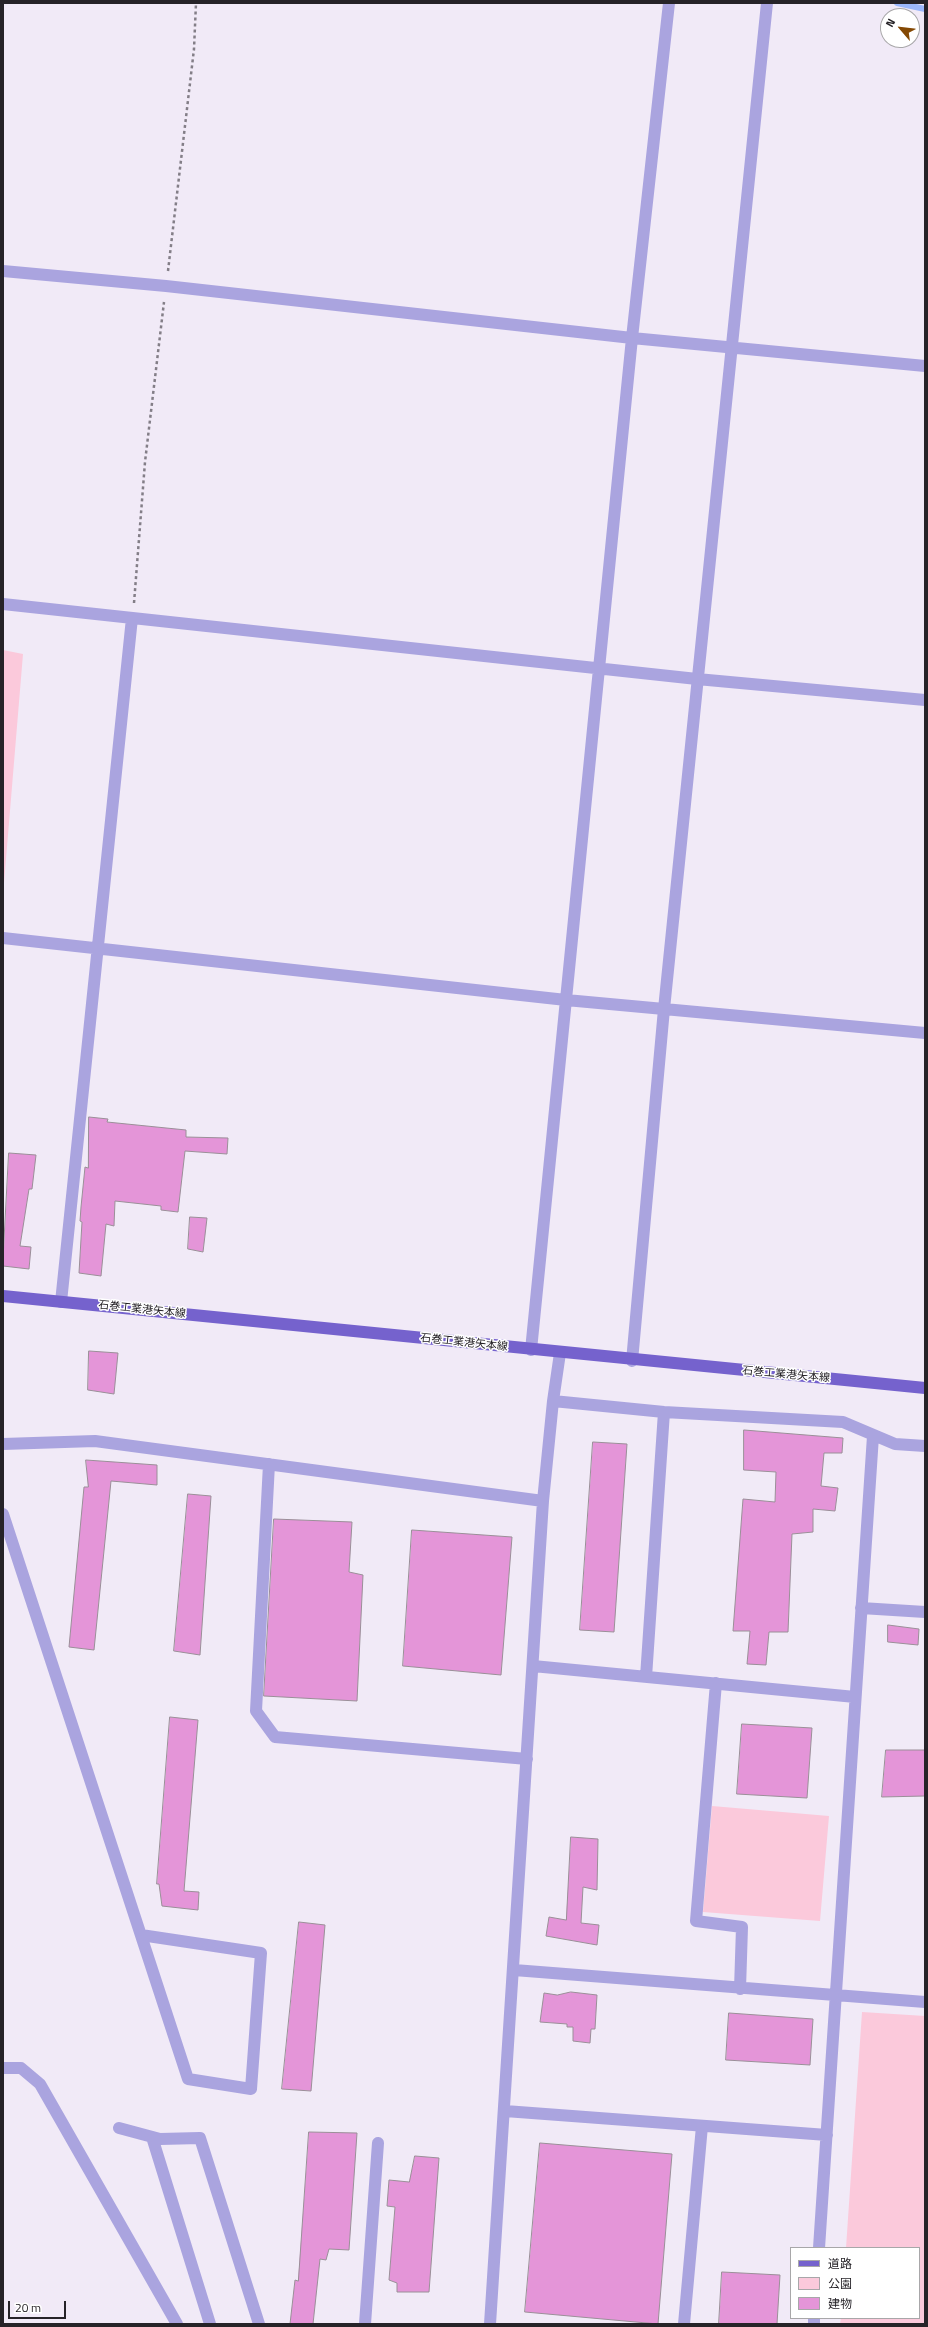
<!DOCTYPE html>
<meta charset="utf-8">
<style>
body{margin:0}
#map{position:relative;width:928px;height:2327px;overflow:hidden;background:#f1eaf7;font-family:"Titillium Web","Noto Sans JP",sans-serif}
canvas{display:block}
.frame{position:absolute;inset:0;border:4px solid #262328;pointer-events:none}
.legend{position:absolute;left:790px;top:2247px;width:130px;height:72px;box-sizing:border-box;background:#fff;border:1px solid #a8a7a9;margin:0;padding:5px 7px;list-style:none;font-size:12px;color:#262328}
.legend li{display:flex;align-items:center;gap:8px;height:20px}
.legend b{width:20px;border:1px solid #a8a7a9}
.north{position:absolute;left:880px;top:8px;width:40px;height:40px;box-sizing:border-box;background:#fff;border:1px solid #a8a7a9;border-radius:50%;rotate:298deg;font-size:11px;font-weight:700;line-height:16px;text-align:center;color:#262328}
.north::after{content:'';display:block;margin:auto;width:14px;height:18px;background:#844803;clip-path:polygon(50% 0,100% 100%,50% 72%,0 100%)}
.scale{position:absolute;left:8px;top:2301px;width:58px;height:18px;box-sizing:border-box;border:2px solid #262328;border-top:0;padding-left:5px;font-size:12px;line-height:14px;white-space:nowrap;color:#262328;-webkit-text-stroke:3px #fff;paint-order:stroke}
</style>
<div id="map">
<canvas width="928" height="2327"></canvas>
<div class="frame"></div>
<ul class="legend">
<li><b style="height:5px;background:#7562cd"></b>道路</li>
<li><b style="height:11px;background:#fbc9db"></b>公園</li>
<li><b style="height:11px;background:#e495d8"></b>建物</li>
</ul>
<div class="north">N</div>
<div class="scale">20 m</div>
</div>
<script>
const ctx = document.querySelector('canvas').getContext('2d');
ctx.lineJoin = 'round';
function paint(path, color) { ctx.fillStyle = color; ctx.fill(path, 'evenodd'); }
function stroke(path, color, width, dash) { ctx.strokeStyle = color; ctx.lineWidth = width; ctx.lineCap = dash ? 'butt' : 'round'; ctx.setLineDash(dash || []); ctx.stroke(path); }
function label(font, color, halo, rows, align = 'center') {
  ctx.font = font + ' "Titillium Web","Noto Sans JP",sans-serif'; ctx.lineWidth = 3; ctx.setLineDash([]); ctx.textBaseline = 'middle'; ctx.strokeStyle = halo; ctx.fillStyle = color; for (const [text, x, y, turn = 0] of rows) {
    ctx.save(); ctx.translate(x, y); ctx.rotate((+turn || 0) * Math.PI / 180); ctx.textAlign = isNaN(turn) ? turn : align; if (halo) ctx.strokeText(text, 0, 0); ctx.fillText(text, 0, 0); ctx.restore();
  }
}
paint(new Path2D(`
 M3,650L23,654L3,895Z
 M712,1806L829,1816L820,1921L703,1912Z
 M862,2012L925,2016V2324H840L841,2318H919V2248H846Z`), '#fbc9db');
stroke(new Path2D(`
 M897,3L925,9`), '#9bb7fb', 6);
const building = new Path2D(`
 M89,1117L108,1119L107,1122L186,1130V1137L228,1138L227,1154L185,1151L178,1212L161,1210V1206L115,1201L114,1226L106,1224L101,1276L79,1273L82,1222L80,1221L81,1207L85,1167L88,1168Z
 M9,1153L36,1155L32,1189H29L20,1246L31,1247L29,1269L3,1266Z
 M190,1217L207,1218L203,1252L188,1249Z
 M89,1351L118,1353L114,1394L88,1390Z
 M744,1430L843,1438L842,1453H824L821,1486L838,1488L835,1511L813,1509V1532L792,1534L788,1632H769L766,1665L747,1664L750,1631H733L743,1499L775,1502L776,1472L744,1470Z
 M593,1442L627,1444L614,1632L580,1630Z
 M86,1460L157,1465V1485L111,1481L94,1650L69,1647L84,1487H88Z
 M188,1494L211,1496L200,1655L174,1651Z
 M274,1519L352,1522L349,1572L363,1575L357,1701L264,1696Z
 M412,1530L512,1537L501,1675L403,1666Z
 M888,1625L919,1629L918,1645L888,1642Z
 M170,1717L198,1720L184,1891L199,1892L198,1910L162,1906L159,1884H157Z
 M742,1724L812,1728L807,1798L737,1794Z
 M886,1750H925V1796L882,1797Z
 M571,1837L598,1839L597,1890L583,1887L581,1923L599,1925L597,1945L546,1936L549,1917L566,1920Z
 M299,1922L325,1925L311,2091L282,2089Z
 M571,1992L597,1995L595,2029H591L590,2043L573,2041V2027H567V2024L540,2022L544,1993L557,1995Z
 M729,2013L813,2019L810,2065L726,2060Z
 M309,2132L357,2133L349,2250L329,2249L326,2260L320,2259L313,2324H290L295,2280L298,2281Z
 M540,2143L672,2154L658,2324L525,2312Z
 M415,2156L439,2158L429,2292H397V2283L389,2280L395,2207L387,2206L389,2180L409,2182Z
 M722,2272L780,2275L777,2324H719Z`);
paint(building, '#e495d8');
stroke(building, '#9a8f98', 1);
stroke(new Path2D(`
 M168,271L194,49L196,3
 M134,603L145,462L164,302`), '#837e87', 2.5, [3, 3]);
stroke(new Path2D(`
 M3,271L166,286L632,338L925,366
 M3,604L697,679L925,700
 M3,938L566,1000L925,1033
 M61,1302L132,618
 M531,1350L632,338L669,3
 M632,1361L664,1009L767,3
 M553,1401L560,1353
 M3,1444L95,1441L543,1501
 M269,1464L256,1711L275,1737L527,1759
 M3,1514L188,2079L251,2089L261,1953L141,1935
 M861,1608L925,1612
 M533,1666L855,1697
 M646,1677L664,1412
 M716,1683L696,1921L742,1927L740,1989
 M514,1970L925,2002
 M3,2068H21L40,2084L177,2324
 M505,2111L827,2135
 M119,2128L160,2139L200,2138L259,2324
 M152,2137L210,2324
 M819,2248L873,1436
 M365,2324L378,2143
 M490,2324L543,1501L553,1401L664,1412L843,1422L895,1444L925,1446
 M684,2324L702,2126
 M814,2324V2318`), '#aaa4df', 12);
stroke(new Path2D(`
 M3,1296L925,1388`), '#7562cd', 12);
label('11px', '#262328', '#fff', [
 ["石巻工業港矢本線",142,1310,6],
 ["石巻工業港矢本線",464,1343,6],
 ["石巻工業港矢本線",786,1375,5]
]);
</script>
